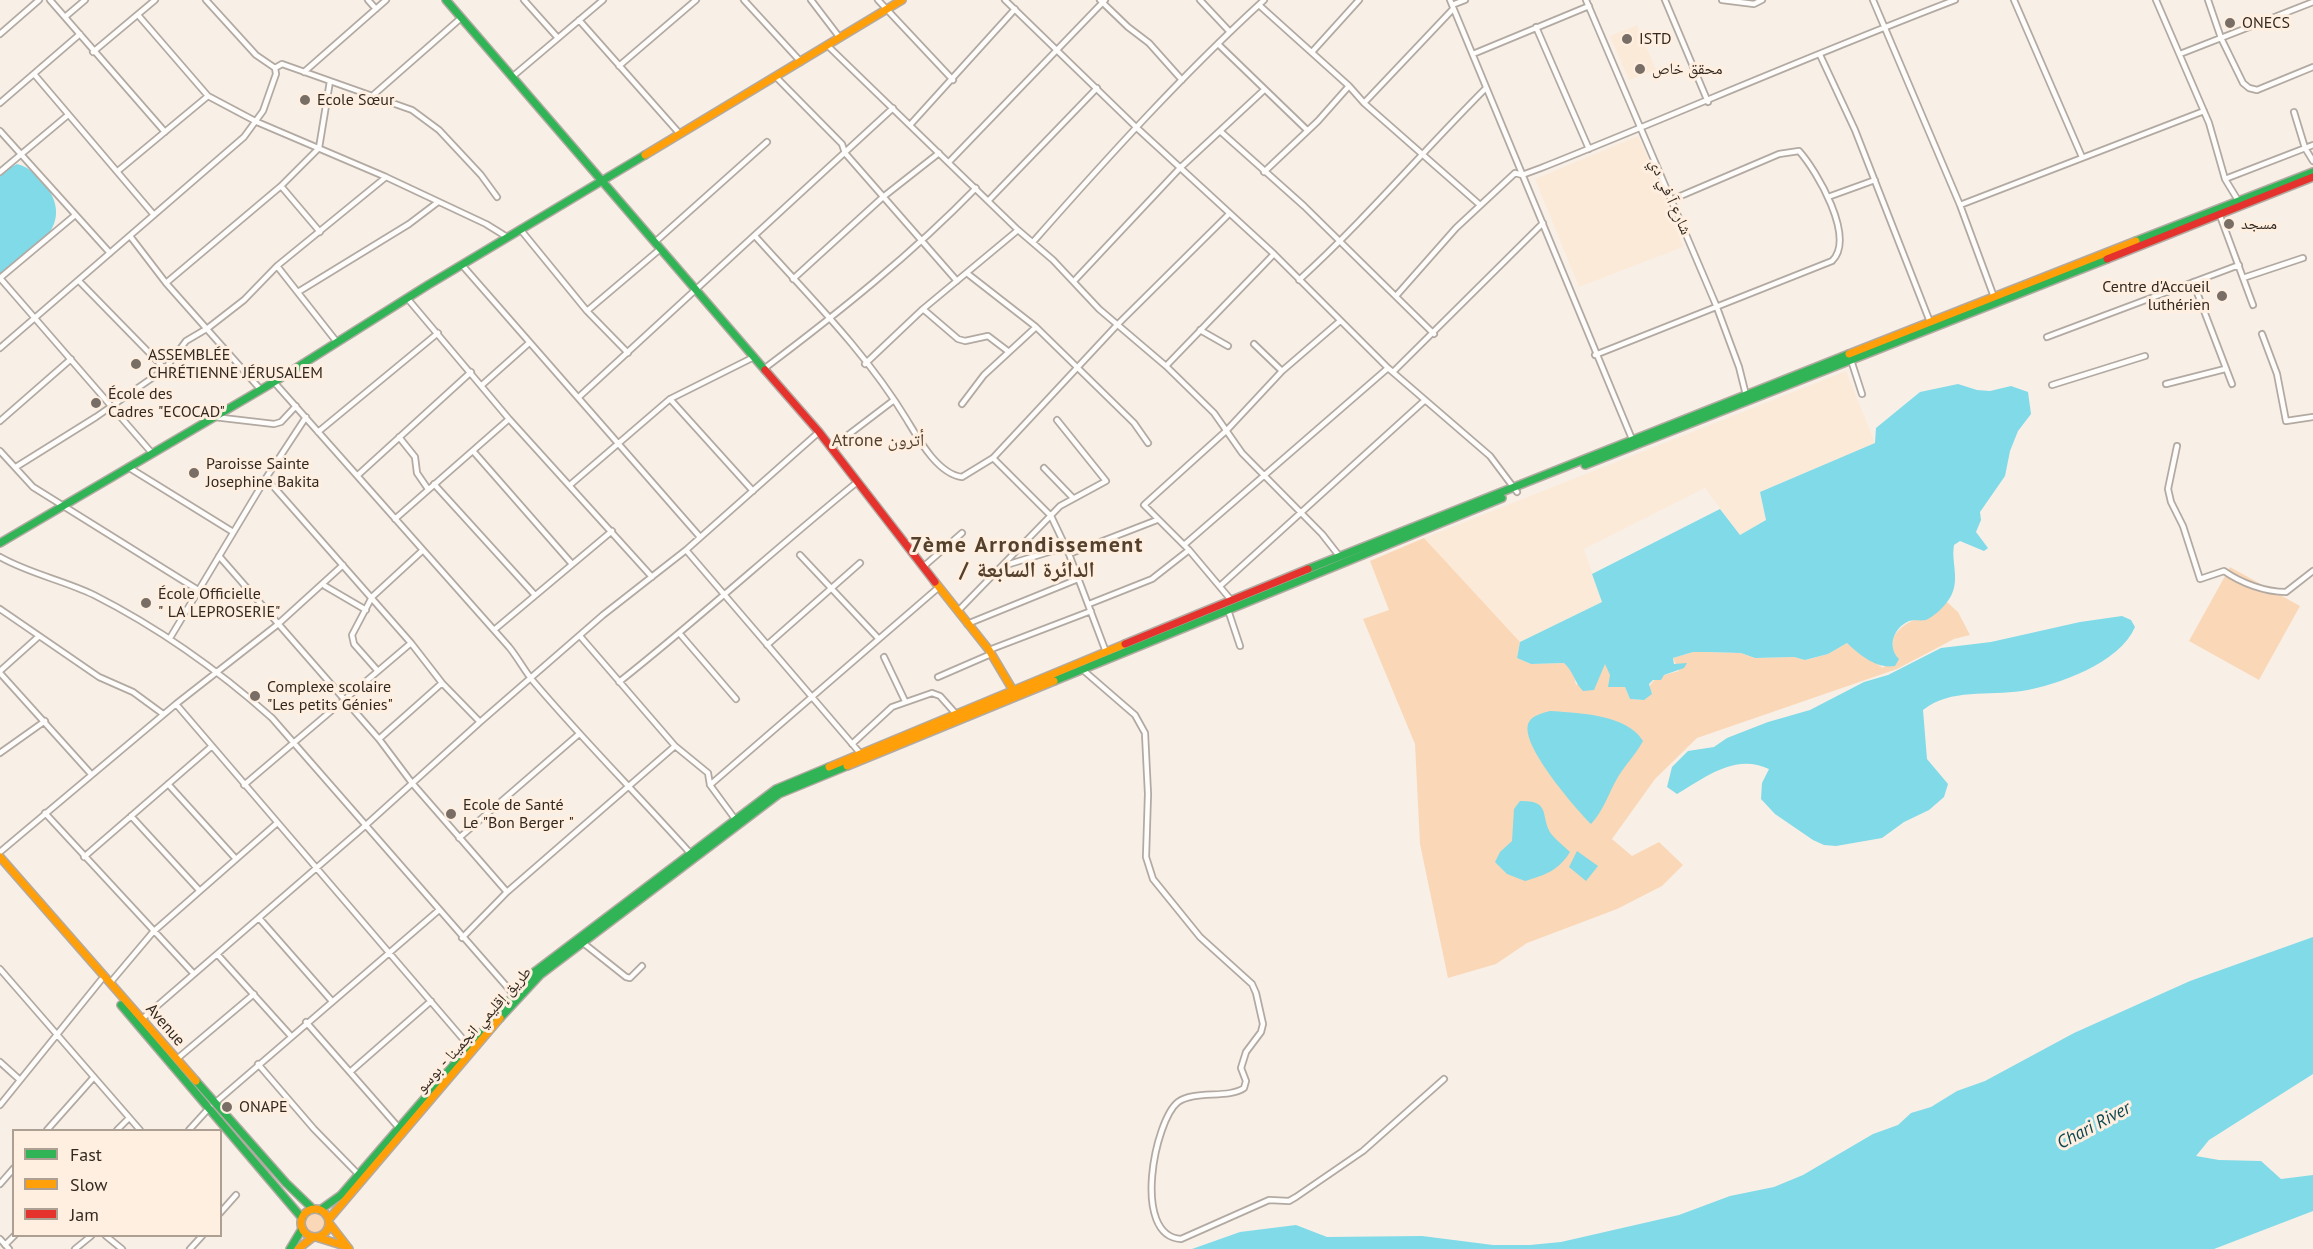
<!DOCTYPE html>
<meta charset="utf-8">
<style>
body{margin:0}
#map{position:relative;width:2313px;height:1249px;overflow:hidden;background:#f8efe7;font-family:"PT Sans",sans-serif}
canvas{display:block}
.legend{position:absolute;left:12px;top:1129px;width:210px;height:108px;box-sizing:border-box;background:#ffefe0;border:2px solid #ada093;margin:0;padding:8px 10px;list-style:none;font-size:18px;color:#332920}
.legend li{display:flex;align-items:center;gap:12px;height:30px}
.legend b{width:30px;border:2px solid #ada093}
</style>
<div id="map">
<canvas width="2313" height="1249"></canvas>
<ul class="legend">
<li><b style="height:8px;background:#30b455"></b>Fast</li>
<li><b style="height:8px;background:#ff9f0a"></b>Slow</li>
<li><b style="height:8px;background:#e5322d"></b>Jam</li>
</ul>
</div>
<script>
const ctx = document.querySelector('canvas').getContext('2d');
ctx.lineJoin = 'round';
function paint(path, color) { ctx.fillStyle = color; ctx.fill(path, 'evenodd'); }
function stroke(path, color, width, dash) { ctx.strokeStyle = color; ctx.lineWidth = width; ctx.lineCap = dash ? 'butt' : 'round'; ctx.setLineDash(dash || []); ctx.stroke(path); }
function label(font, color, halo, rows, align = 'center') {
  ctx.font = font + ' "PT Sans","Noto Naskh Arabic",sans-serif'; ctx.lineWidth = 6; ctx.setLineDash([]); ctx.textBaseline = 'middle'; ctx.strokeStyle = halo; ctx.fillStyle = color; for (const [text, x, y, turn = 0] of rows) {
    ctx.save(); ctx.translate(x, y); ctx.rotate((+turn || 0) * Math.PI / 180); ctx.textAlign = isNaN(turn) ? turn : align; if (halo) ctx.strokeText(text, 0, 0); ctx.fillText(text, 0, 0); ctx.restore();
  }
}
paint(new Path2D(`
 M1637,25L1656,70L1629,80L1610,36Z
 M1638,136L1668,201L1683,247L1579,287L1535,179Z
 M1846,371L1875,443L1760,492L1766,520L1740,535L1705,488L1584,549L1602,602L1520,642L1424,538Z`), '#fcead9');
paint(new Path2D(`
 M1424,538L1520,642L1517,658L1531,664L1564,663L1573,671L1576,685L1605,663L1618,686L1625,687L1630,699L1644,700C1651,677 1657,677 1679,671L1673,658L1693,652H1707L1741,653L1755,658L1794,657L1806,660L1828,654L1847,643L1883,668C1886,663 1892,657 1892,651C1894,643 1891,637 1899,630C1915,614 1930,621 1947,602L1958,612L1970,635L1954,639L1897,669L1697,738L1655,779L1612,839L1632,856L1659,842L1683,865L1662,886L1617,909L1527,943L1496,964L1448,978L1420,844L1415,744L1363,619L1389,610L1370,561Z
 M2230,567L2300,606L2259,680L2189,641Z
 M304 1223a11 11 0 1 1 22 0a11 11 0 1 1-22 0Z`), '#fad8b7');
paint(new Path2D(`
 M17,164C30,167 42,179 49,190C74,231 27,253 0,276V173Z
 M1958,384L1977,390L1990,391L2011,386L2028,392L2031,414L2018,431L2010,451L2005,476L1980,512L1981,520L1976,532L1988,548L1984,551L1960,541L1954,545C1951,562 1960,579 1951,596C1946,605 1937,614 1928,619C1922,622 1915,619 1909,621C1893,628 1887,647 1899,659L1895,666C1876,669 1860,655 1847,643L1828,654L1805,660L1794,657L1755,658L1741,653L1707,652H1693L1673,658L1674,664L1687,663L1684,668L1664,675L1661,680H1653L1649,684L1652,694L1644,700L1630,699L1625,687H1608L1610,675L1605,664L1594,690L1583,691C1574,682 1574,672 1564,663L1531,664L1517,658L1520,642L1602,602L1592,574L1720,509L1740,535L1766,520L1760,492L1875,443L1876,428L1920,392Z
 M2122,616L2131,620L2135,627C2120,663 2058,685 2022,691C1988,696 1951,688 1923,710L1927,759L1948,784L1944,797L1929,810L1904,822L1882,838L1836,846L1824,845L1813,840L1775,814L1761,799L1762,783L1769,769C1735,753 1706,777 1677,794L1667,787L1672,767L1688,751L1714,747L1727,738L1768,722L1810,710L1864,682L1888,675L1941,648L1991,642L2080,622Z
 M1550,711C1578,713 1627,714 1643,741C1636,754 1625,765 1618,777C1608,794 1604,810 1591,824C1577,810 1517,742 1529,722C1533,715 1543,713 1550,711Z
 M1520,801C1553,800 1539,818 1552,835C1557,841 1564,846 1570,852C1558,871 1545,875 1525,881L1507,874L1495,862L1500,852L1512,841L1514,809Z
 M1577,851L1598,866L1586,881L1569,867Z
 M2313,937V1074L2209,1140L2196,1156L2219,1160L2261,1161L2281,1179L2313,1175V1211L2214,1249H1192L1240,1232L1296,1225L1327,1237L1422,1236L1493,1245H1530L1561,1242L1679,1215L1730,1196L1774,1187L1803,1175L1873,1134L1898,1125L1911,1113L1931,1107L1957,1091L1985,1081L2074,1033L2190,981Z`), '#80dae8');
const street = new Path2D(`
 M50,0L165,132
 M206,0L256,55L275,68
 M368,0L376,9
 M524,0L558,38
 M744,0L801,62
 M811,0L840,38
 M878,0L953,80
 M1005,0L1137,128L1274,254L1388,368L1490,456L1517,492
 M1100,0L1128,27L1149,43L1182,80
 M1200,0L1230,32
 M1450,0L1632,439
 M1586,0L1716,305L1739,367L1746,395
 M1665,0L1708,102
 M1722,0L1754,4L1762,0
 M1873,0L1960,205L1994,297
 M2014,0L2082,157
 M2156,0L2209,123L2225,179L2239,202
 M2208,0L2221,38L2243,83L2249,88L2257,90L2313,67
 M1259,5L1349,86L1364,103L1480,205
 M1452,5L1465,0
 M138,15L208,96L257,122L386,177L486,224L507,237
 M65,17L85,0
 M579,20L679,133
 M1536,27L1589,149
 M0,34L39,0
 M1218,44L1307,130
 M828,46L1018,230L1053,260L1099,309L1166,366L1214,413L1242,453L1322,534L1340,557
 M93,52L155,0
 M1312,52L1359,0
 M1473,54L1589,6
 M2180,54L2313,2
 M1820,55L1855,130L1930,322
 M619,66L696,0
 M275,68L282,64L412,110L439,130L481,175L497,197
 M304,72L386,0
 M34,74L154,215
 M512,77L603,0
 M776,77L842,144L845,153L957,281
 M371,97L461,18
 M0,103L80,34
 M1364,103L1453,9
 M2294,112L2305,148L2313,161
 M910,125L1015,9
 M0,131L110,253
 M1220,131L1304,206L1434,334
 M949,162L1105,0
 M119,170L208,96
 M0,172L68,115
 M1264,172L1318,121L1349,86
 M2225,179L2313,145
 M281,186L320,232
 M1828,197L1875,180
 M989,200L1097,88
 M1960,205L2204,111
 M2219,213L2253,305
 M520,229L587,311L628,353
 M130,236L166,283L261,390
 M755,236C807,294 866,352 907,420C919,440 938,474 962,477L993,458L1117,325L1229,214
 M655,242L767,142
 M1033,242C1107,158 1182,75 1264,0
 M462,265L700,537
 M277,266L336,341
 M968,274L1036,327L1134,423L1148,443
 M0,278L151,452
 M0,278L74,216
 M2243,278L2303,258
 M793,279L883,197L939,153
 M1299,280C1365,220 1423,151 1486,88
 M79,281L165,369
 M1074,281L1180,168L1264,90
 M2193,282L2232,384
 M166,283L281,186L319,148L330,81
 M298,292L409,224L438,202
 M1396,296L1456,228L1515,173L1522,175L1541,168C1679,113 1816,53 1955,0
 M407,298L509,419L652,577
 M923,309L958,339L965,341L988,336L1009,352
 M587,311L659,250
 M1200,330L1228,346
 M2262,334L2277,374L2286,421L2313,417
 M2047,337L2239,265
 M1254,344L1282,371
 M0,348L244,137L263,111L276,74L275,68
 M1595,355L1832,261C1856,238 1817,171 1799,151L1779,154L1671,200
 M1851,360L1862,394
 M865,364L923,309L1018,230
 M1166,366L1274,254
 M765,368C838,313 912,254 976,188
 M1393,372L1543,223
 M274,382L509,647C518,658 524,670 533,681C583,740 638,795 690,853
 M2166,384L2225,369
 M482,385L529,343
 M2052,385L2145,356
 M580,396L893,108
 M670,399L753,491
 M962,404L984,375L1036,327
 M214,417L274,424L281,422L296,406
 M0,421L71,359
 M318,432L438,333
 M399,437L415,457L417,473L428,489
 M2177,446L2168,489L2171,502L2183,526L2200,579L2224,571C2241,583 2265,592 2286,592L2313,571
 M831,448L894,400
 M0,451L33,487L198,590
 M473,451L572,564
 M993,458L1051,516L1069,554L1106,652
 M16,467L96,417L165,369L186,341L208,328L244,300L277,266L386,177
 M128,467L233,532
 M1044,468L1073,498
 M358,475L471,372
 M266,478L306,417
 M434,484L534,594
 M570,485L670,399L754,357
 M395,519L509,419
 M1184,545L1388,368
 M686,550L860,753
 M1069,554L1157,520
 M800,555L878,638
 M219,556L379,739L412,783L507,892
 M0,557C30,574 63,580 94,595C159,628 217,669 272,718L515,996
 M1003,566L1065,547
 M923,567L962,533
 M325,586L366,610
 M1220,586L1424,401
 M1231,600L1189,550L1144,505L1227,430L1282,371L1340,321
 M1089,604L1152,579L1189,550
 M0,609L99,677L133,692L163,714
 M1228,610L1240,646
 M958,611L1060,506L1106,481L1057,420
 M967,624L1078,579
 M494,630L612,531
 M680,634L736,699
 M580,636L675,746L708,773L710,785L735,819
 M170,638L266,478L411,643L442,683L480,722
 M767,645L860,563
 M989,650L1091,611
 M884,657L905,701
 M377,670L354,644L352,635L372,597L423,550
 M1083,670L1135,715L1145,733L1148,794L1146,857L1153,879L1200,937L1252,984L1256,993L1263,1024L1261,1032L1246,1052L1241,1068L1246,1081L1244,1088C1229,1099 1194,1090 1178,1102C1155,1120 1131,1236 1181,1239L1269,1200L1289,1201L1296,1197L1363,1151L1444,1079
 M0,671L38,637
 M0,673L91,774
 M938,677L991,654
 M619,682C700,618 776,548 856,483
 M176,704L469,1046
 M379,739L442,683
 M852,744L892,707L932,693L940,696L956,714
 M0,753L45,721
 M168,784L236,859
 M244,785L411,643
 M710,785L939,587
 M45,813L194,974
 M131,816L199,890
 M459,838L579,734
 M0,852L176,704L277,625L343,565
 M84,857L212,746
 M259,918L331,1000
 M462,938L507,892L675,746
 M582,942L626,977L630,978L642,966
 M217,954L290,1035
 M0,969L140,1130
 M110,983L153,932L276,824
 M142,1019L366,825L480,722L603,615L686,550L819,432
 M306,1022L399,1128
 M178,1058L254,994
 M0,1062L20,1080
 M258,1064L314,1129L359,1175
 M350,1072L431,1001
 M216,1102L439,910
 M0,1105L101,980
 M47,1130L94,1077
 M117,1130L129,1118
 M189,1130L210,1107
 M0,1184L14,1168
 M220,1213L236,1195
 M106,1236L122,1249
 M0,1239L9,1249
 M5,1245L14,1236
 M75,1249L91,1236
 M190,1249L202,1236`);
const fast = new Path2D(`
 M446,0L765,370
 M2136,241L2313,172
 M1585,465L2107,259
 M0,543L274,382L428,285L645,155
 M1308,569L1849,354
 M1054,681L1502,498
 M121,1005L302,1218
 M500,1018L540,975L779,794L847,766
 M196,1081L286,1183L313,1209
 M320,1210L341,1195L533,973L776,789L829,767
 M290,1249L302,1229`);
const slow = new Path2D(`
 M645,155L902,0
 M1849,354L2136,241
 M935,582L989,650L1014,692
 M847,766L1054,681
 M829,767L1125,644
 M0,857L196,1081
 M301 1223a14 14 0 1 1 28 0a14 14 0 1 1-28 0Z
 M329,1219L500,1018
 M329,1223L349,1249
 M316,1237L345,1246
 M298,1249L313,1237`);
const jam = new Path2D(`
 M2107,259L2313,177
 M765,370L819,432L935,582
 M1125,644L1308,569`);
stroke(street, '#b2aaa2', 8);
stroke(fast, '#b2aaa2', 10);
stroke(slow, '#b2aaa2', 10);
stroke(jam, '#b2aaa2', 10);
stroke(street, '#fefdfb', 4.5);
stroke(fast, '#30b455', 7);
stroke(slow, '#ff9f0a', 7);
stroke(jam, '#e5322d', 7);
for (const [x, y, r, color] of [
 [2230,23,6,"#786e66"],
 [1627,39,6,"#786e66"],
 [1640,69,6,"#786e66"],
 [305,100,6,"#786e66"],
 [2229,224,6,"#786e66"],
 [2222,296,6,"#786e66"],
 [136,364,6,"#786e66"],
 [96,403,6,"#786e66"],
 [194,473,6,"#786e66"],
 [146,603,6,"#786e66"],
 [255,696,6,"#786e66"],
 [451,814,6,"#786e66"],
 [227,1107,6,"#786e66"]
]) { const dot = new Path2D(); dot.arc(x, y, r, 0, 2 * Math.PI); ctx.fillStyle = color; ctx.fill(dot); stroke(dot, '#ffefe0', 2); }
label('16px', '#332920', '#ffefe0', [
 ["ONECS",2242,23],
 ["ISTD",1639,39],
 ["محقق خاص",1652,69],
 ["Ecole Sœur",317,100],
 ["مسجد",2241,224],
 ["Centre d'Accueil",2210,287,"right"],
 ["luthérien",2210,305,"right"],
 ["ASSEMBLÉE",148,355],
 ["CHRÉTIENNE JÉRUSALEM",148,373],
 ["École des",108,394],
 ["Cadres \"ECOCAD\"",108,412],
 ["Paroisse Sainte",206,464],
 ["Josephine Bakita",206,482],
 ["École Officielle",158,594],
 ["\" LA LEPROSERIE\"",158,612],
 ["Complexe scolaire",267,687],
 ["\"Les petits Génies\"",267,705],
 ["Ecole de Santé",463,805],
 ["Le \"Bon Berger \"",463,823],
 ["ONAPE",239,1107]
], 'left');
label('16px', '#332920', '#ffefe0', [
 ["شارع آ في دي",1670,197,66],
 ["Avenue",165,1025,49],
 ["طريق إقليمي انجمينا - بوسو",474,1030,-48]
]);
label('18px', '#55402b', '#ffefe0', [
 ["Atrone أترون",878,441]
]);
label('italic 18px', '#0b4751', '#ffefe0', [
 ["Chari River",2094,1126,-28]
]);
ctx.letterSpacing = '1.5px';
label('bold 22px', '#55402b', '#ffefe0', [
 ["7ème Arrondissement",1027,546],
 ["/ الدائرة السابعة",1027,571]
]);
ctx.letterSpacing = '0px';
</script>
